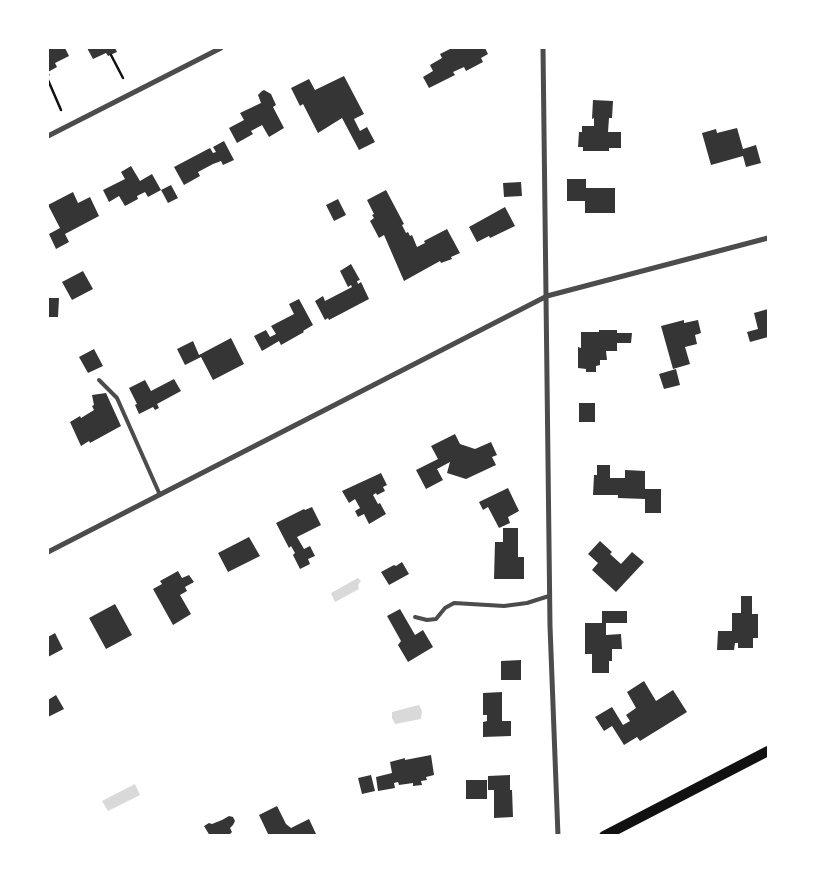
<!DOCTYPE html>
<style>
body{margin:0}
#map{position:relative;width:816px;height:883px;overflow:hidden;background:#fff;font-family:Karla,sans-serif}
canvas{display:block}
.frame{position:absolute;inset:0;border:49px solid #fff;pointer-events:none}
</style>
<div id="map">
<canvas width="816" height="883"></canvas>
<div class="frame"></div>
</div>
<script>
const ctx = document.querySelector('canvas').getContext('2d');
ctx.lineJoin = 'round';
function paint(path, color) { ctx.fillStyle = color; ctx.fill(path, 'evenodd'); }
function stroke(path, color, width, dash) { ctx.strokeStyle = color; ctx.lineWidth = width; ctx.lineCap = dash ? 'butt' : 'round'; ctx.setLineDash(dash || []); ctx.stroke(path); }
paint(new Path2D(`
 M358,578L361,581L358,585L359,589L335,602L331,593Z
 M419,705L422,711L421,719L395,724L392,718V712Z
 M135,784L140,795L108,811L102,801Z`), '#d9d9d9');
paint(new Path2D(`
 M50,48H65L69,56L55,63L57,67L48,72L50,75L48,76V49Z
 M87,48H115L117,52L108,56L106,53L93,59Z
 M452,48H485L488,54L481,58L483,62L466,71L464,67L453,72L455,75L429,88L423,77L433,71L430,65L442,58L440,54Z
 M344,76L364,114L354,119L360,131L367,127L375,142L359,150L342,118L318,133L303,104L300,106L291,88L309,79L315,90Z
 M264,90L271,94L276,105L273,107L284,128L269,137L262,125L251,131L253,134L237,143L229,128L244,120L240,113L261,103L258,95L262,91Z
 M593,100L613,101L612,118H609L608,132H621V148H609V151H583V147H578L579,132H582V126H594V118L592,119Z
 M737,128L743,149L756,145L761,163L746,167L743,156L711,165L702,133L716,129L717,133Z
 M224,141L234,160L223,165L221,161L213,164L198,172L200,176L184,185L174,167L210,148L213,153L216,152L213,147Z
 M131,166L140,181L152,174L161,190L148,197L145,192L137,196L138,199L125,206L119,196L109,202L103,190L125,179L121,172Z
 M567,179H586V188H615V213H585V201H567Z
 M521,182L522,196L504,197L503,183Z
 M171,185L178,198L168,203L161,190Z
 M386,190L404,224L402,225L406,233L408,232L410,236L412,235L417,247L425,243L424,241L447,229L460,253L451,257L452,259L441,263L440,261L404,281L384,235L379,238L370,221L374,218L372,215L374,214L367,200Z
 M73,192L78,203L90,197L99,216L65,234L69,242L56,249L49,234L60,228L48,205Z
 M338,199L346,215L334,221L326,205Z
 M505,207L515,226L490,238L489,236L477,242L469,227Z
 M351,264L360,280L357,281L358,284L361,282L369,299L329,320L328,318L325,320L315,301L323,296L325,301L352,287L351,285L348,287L340,271Z
 M83,271L93,289L72,300L62,282Z
 M48,298H59L58,317H48Z
 M299,299L313,325L303,331L304,332L281,345L279,341L262,351L254,336L266,330L270,337L276,334L271,326L294,314L289,304Z
 M768,309V337L750,342L747,332L758,329L754,313Z
 M684,320V323L698,320L701,333L695,335L697,344L685,347L690,364L673,369L661,326Z
 M599,330H617V333H632L631,343H617V351H606L607,360H600V365L596,366V372H586V369L578,368V347L581,348V332H599Z
 M231,338L244,364L213,380L201,357L185,365L177,349L193,341L199,355Z
 M94,349L103,366L88,373L79,357Z
 M676,369L680,385L664,389L659,374Z
 M174,379L181,391L157,404L159,408L155,410L153,407L139,414L135,405L137,404L129,388L145,380L151,391Z
 M106,393L121,426L90,443L89,441L81,446L70,422L80,416L81,418L94,410L92,406L94,405L92,395Z
 M579,403H595V422H579Z
 M455,434L460,444L475,449L491,442L497,455L492,457L496,465L466,479L447,473L450,462L437,469L443,480L426,489L416,470L438,459L431,446Z
 M597,465H610V478H625V470L645,471V489H661V513H645V499L618,498V495H593L594,475H597Z
 M381,473L387,485L383,487L385,491L377,495L376,493L373,495L378,504L380,503L386,514L369,524L364,514L358,517L355,511L360,508L355,499L349,503L342,491Z
 M508,488L519,511L508,517L510,523L499,528L488,507L483,510L479,502Z
 M312,507L321,525L297,537L304,549L310,546L315,556L308,559L310,564L300,569L293,555L295,553L291,546L289,548L276,523L304,509L305,510Z
 M503,528H518V557H524V579H494L495,542H503Z
 M249,537L260,556L228,572L218,553Z
 M600,541L612,552L610,554L621,564L632,552L644,562L616,592L592,570L598,563L588,554Z
 M402,562L409,574L389,585L381,572L394,565L396,566Z
 M178,571L182,578L189,575L194,582L185,587L187,591L180,595L191,614L173,625L153,589L162,584L160,581Z
 M741,596H752V614H758V638H753V648H738V643H735L734,650H717L718,631H732V613H741Z
 M115,604L132,635L106,649L89,618Z
 M400,609L415,635L423,630L433,647L408,662L398,645L401,641L387,616Z
 M602,611H627V623H606V635L621,634L622,649H612V661H609V673H592V654H585V623H602Z
 M55,633L63,649L48,657V637Z
 M521,660V680H501V661Z
 M644,681L656,701L673,690L687,712L640,741L637,737L624,745L612,726L604,731L595,717L612,707L623,725L630,721L626,715L636,708L627,692Z
 M502,692V721H511V736L483,737V722L487,721V715H483V693Z
 M56,695L64,709L48,717V700Z
 M431,755L434,775L426,777L427,780L421,781L422,785L413,786V783L399,785L398,782L394,783L395,788L378,791L376,777L392,773L390,762L405,758V760Z
 M371,775L375,791L362,794L358,778Z
 M510,775V790H512L513,817L494,818V790H488V776Z
 M466,780H487V799H466Z
 M277,806L286,824L291,828L309,819L317,836H269L259,815Z
 M229,816L233,817L235,821L233,825L230,828L232,832L228,836H210L204,826L209,823L212,824L222,820Z`), '#353535');
stroke(new Path2D(`
 M111,55L123,78
 M48,80L61,110`), '#111', 2.5);
stroke(new Path2D(`
 M99,380L117,398L160,495
 M415,617L427,620L436,619L445,608L454,603L504,606L527,603L549,596`), '#4c4c4c', 4);
stroke(new Path2D(`
 M543,48L550,626L558,836
 M48,136L221,48
 M48,552L547,296L768,238`), '#4c4c4c', 5);
stroke(new Path2D(`
 M604,836L768,751`), '#111', 10);
</script>
